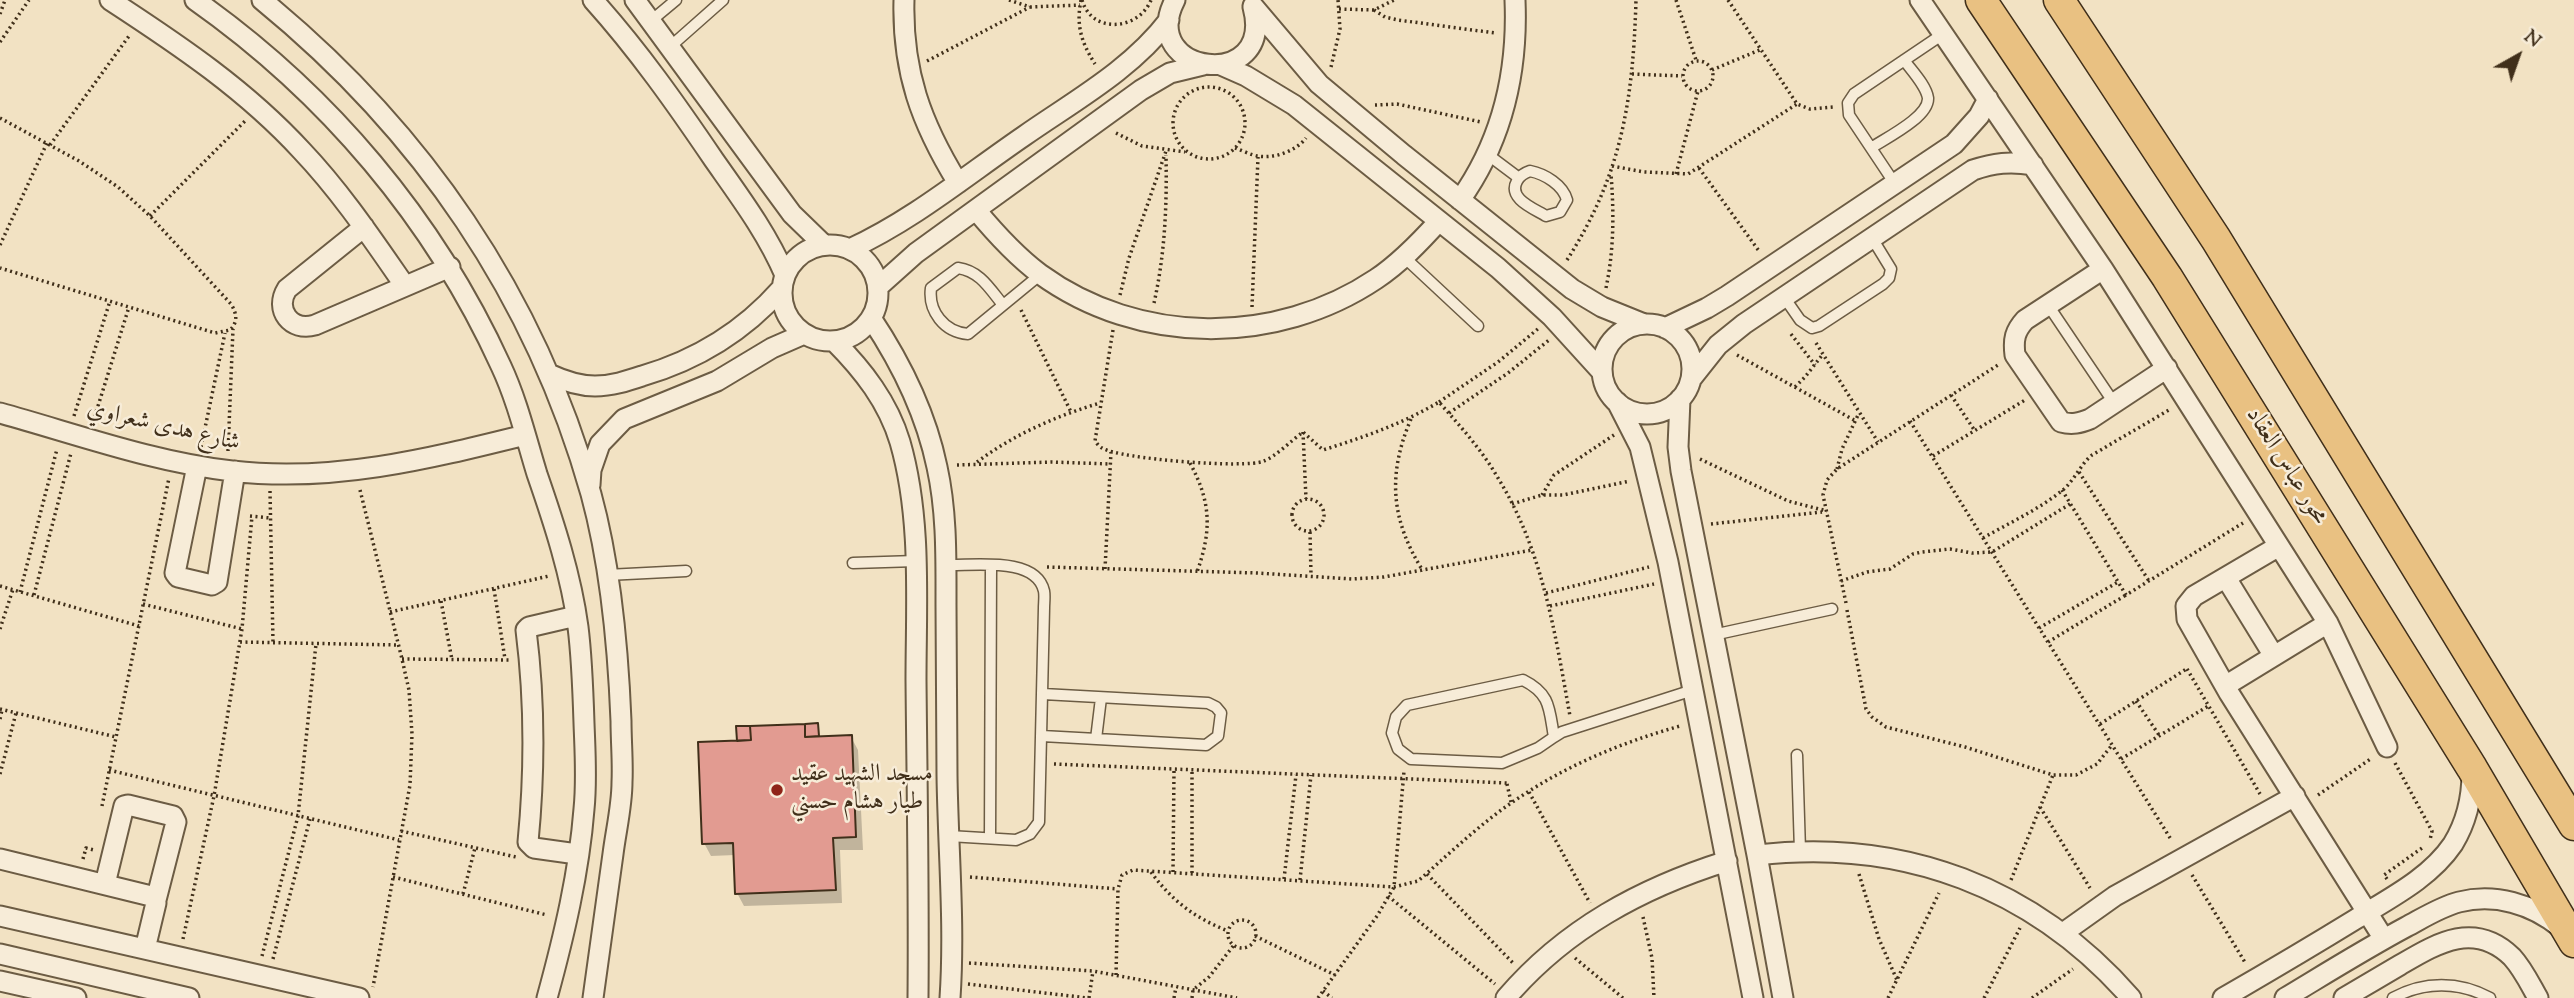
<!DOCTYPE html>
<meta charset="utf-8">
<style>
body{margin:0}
#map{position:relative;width:2574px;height:998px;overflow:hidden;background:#f2e2c3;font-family:"Sorts Mill Goudy",serif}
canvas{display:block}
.north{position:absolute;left:2483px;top:21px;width:70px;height:70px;-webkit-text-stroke:5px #f7ecd8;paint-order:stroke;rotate:40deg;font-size:19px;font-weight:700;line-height:28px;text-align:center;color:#402f1a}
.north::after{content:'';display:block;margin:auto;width:24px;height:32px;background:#402f1a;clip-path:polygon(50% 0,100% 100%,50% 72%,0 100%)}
</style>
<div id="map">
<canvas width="2574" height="998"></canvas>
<div class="north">N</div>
</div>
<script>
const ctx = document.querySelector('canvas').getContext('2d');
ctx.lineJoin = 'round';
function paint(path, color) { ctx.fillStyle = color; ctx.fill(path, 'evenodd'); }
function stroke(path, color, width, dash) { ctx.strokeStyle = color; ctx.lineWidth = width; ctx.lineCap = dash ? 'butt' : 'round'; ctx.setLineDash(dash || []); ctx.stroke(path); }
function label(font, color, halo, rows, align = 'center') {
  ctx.font = font + ' "Sorts Mill Goudy",Amiri,serif'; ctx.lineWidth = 5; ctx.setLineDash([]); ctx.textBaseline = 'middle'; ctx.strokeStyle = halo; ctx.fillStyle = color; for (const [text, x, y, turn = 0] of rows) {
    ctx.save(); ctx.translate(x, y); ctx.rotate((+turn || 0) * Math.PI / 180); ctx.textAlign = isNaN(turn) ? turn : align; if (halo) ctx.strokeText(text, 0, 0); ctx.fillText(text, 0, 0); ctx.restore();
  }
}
paint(new Path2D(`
 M817,725L819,738L851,737L858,750L863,850H840L842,903L744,906L737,893L735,855L711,856L704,843L739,741Z`), '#0003');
const building = new Path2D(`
 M818,723L819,736L805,737V724Z
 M805,724V737L852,735L856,837L833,838L836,890L735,894L733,843L702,844L698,742L751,740L750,726Z
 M736,726H750L751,740L737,741Z`);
paint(building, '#e29b91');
stroke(building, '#402f1a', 2);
const lane = new Path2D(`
 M652,20L676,0
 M671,46L723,0
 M1871,148C1886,138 1929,117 1928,98C1926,85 1911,70 1904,60
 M1487,154L1519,178
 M1530,171C1545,174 1563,185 1567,200L1560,212L1546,216C1535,209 1507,199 1517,181C1520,175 1524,173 1530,171Z
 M1895,184L1849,115L1848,103L1854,94L1943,34
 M1404,257L1478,326
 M1784,297L1800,320L1812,328L1819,326L1883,284L1889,278L1891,269L1872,238
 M1003,305C990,289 980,271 958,268L931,288C928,311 944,332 968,334L1041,274
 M2048,305L2114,403
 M853,563L916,561
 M946,565C974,566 1036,556 1044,591C1045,596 1044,603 1044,608L1039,822L1030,834L1016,840L949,836
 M607,575L686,571
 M1713,635L1832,609
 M1523,680C1551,694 1549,709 1554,737L1538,748L1502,763L1411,759L1398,749L1392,733L1396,717L1407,705Z
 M1042,736L1206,745L1218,736L1221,713L1216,707L1208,703L1043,694
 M1554,737L1562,732L1693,690
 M1096,739L1101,698
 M1797,755L1800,851
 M990,838L991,566
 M2393,998C2424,981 2459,981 2490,998`);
const street = new Path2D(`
 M110,0C179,45 246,90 302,151C341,192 373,240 405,286
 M195,0C327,93 434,219 501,366C517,400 526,438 537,474C554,523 571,575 578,627C582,659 583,691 584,723C585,752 587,780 584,809C579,873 564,936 547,998
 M262,0C421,130 535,295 591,494C611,567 618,645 621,721C621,741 623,762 622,782C622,806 616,830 613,854C606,902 600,950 593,998
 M593,0C638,50 676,104 714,160C740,197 767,233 785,275
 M635,0L792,214L824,245
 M904,0C902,71 921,123 958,183
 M1175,0C1136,76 1276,93 1253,7
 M1920,0L2103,269L2328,623L2387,747
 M1253,6L1319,84L1404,155L1572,289L1602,307L1644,324
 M1221,65L1246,76L1294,105L1498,268L1552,317L1602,372
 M1460,200C1502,141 1518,72 1515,0
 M976,210C995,233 1016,256 1040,274C1139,346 1276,346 1376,279C1400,263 1420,242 1439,221
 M364,227L287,289C274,310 291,332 315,325L450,267
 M782 293a48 48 0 1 1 96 0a48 48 0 1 1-96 0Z
 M850,249C913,220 967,175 1024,136C1074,101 1131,70 1169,20
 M2103,269L2025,320C2015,331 2013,339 2015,355L2061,422C2072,425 2080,423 2090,419L2167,368
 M878,287L916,253L1141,90L1170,73L1203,65
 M871,318C901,363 926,414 937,467C947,512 946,559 946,605C946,662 947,718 947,775C948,849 955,924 950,998
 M1602 369a45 45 0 1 1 90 0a45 45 0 1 1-90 0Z
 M1665,328L1707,308L1727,296L1954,144L1979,116L1988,99
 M834,341C863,370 888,402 900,442C922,518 916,602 916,680C917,786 919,892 918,998
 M549,374C564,381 579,386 595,386C612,386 627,381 642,376C697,360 743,332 781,289
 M1691,379L1718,345L1744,324L1973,170C1994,163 2010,161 2033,165
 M1680,399L1678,447L1681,471L1757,855L1783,998
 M1617,402L1640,447L1668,562L1753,998
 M0,413C76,434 153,462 232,471C332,483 428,459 525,435
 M197,466L175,573L178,577L212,585L217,582L235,471
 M590,485L591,470L600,444L624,419L717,381L772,348L804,334
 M2279,546L2194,596L2186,606L2187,619L2229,693L2384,939
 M2226,578L2274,656
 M576,616L529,627L526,630C535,701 535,770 528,842L534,848L577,854
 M2225,686L2328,623
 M1757,855C1903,838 2034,887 2131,998
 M0,859L155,897L156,903L145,949
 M105,884L124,806L128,805L173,816L176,822L156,900
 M0,916L359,998
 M2063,933L2115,896L2295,796
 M0,954L189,998
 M0,981L76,998
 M1506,998C1565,929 1641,888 1727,861
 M2223,998C2268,972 2312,946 2356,919C2390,898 2430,878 2453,844C2467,821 2472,799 2472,773
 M2285,998C2325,974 2365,949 2406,927C2423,918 2440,907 2459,902C2495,893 2532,904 2560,927
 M2344,998C2363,987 2381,976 2400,965C2436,944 2474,920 2512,957C2523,969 2530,984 2538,998`);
const primary = new Path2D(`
 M1981,0L2167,277L2472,768L2574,942
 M2059,0L2216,239L2574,825`);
stroke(lane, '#6c5c44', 13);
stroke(street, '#6c5c44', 23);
stroke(primary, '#402f1a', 33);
stroke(new Path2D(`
 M1009,0L1030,7L1080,5
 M1081,0C1076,25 1081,42 1095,64
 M1082,0C1092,35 1139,30 1151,0
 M1676,0L1696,60
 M1728,0L1797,104L1810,109L1833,107
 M1339,9L1374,10L1394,0
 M1374,10L1385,17L1398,20L1495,33
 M0,14L5,0
 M0,42L29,0
 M1683 76a15 15 0 1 1 30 0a15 15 0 1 1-30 0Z
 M927,61L1030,7
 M1331,67L1340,29L1338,0
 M1712,70L1762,49
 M1632,74L1682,76
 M1173 123a36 36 0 1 1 72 0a36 36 0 1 1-72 0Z
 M1375,105L1397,104L1481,122
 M0,118L79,161L118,187L150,216L231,304C237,314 238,322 230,330L215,333L0,268
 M1116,133L1142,146L1185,152
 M50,145L129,36
 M1235,148C1242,150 1250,155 1258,156C1274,159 1296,151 1306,138
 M1612,166L1644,172L1688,174L1797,104
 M1699,168L1759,251
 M1676,174L1698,91
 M150,216L245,121
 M0,245L47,143
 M1567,260C1622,174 1633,100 1636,0
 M1606,288C1614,250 1614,213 1611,174
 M1120,295L1129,258L1166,151
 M1154,303C1165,254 1167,205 1166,155
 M1252,307L1258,157
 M1021,310L1071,412
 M1113,330L1095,441C1097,443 1099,447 1102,448C1120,459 1246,469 1264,461C1275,457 1292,440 1303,432L1323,450C1364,437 1402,424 1439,402C1460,426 1482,450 1498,478C1543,551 1555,633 1570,716
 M1791,334L1815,365
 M1816,343L1878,442
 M1737,355L1854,420
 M1795,387L1805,377L1823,354
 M1951,395L1975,431
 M1439,402L1498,362L1539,328
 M1449,413L1508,373L1549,340
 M74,416L110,301
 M1411,419C1387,475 1391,520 1423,571
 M1910,421L2172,841
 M93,422L129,307
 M1303,432L1306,499
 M201,447L225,333
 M228,451L233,329
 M1933,456L2025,400
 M1700,459L1788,501L1827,511
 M977,462C1013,435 1056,416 1100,403
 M1190,463C1211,502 1212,530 1197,572
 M957,465L1052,462L1111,464
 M1837,469L1842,449L1859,413
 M2079,472L2149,581
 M360,490L402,659L409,690L412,734L410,785L373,987
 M2062,490L2126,595L2243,523
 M270,491L273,643
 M1542,495L1554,475L1614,435
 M1292 515a16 16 0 1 1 32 0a16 16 0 1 1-32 0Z
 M1512,504L1542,495H1563L1630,481
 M250,516L270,518
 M1711,524L1822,512
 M1310,532L1311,575
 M1983,538C2009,523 2040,509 2064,489C2075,479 2081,464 2092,455L2169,410
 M1047,567L1257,573L1352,579L1384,577L1532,550
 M1105,569L1111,452
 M1841,581L1867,572L1890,569L1913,554L1922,552L1950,549L1972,553L1992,552L2070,504
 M0,586L139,626
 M494,589L505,659
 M20,592L57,449
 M1546,593L1649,567
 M34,595L71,453
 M441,601L452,660
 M1846,603L1823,495L1827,480L1837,469L1998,365
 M143,604L242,629
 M1550,606L1654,584
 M1847,610L1866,709L1872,717L1886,727L1965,747L2053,775H2076L2097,764L2112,745
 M390,612L549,576
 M2039,628L2118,582
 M0,629L13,589
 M240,642L398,645
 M2048,642L2126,595
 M402,659L512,660
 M2187,669L2260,794
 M2136,701L2159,735
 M0,709L116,737
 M0,719L2,710
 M2100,724L2188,668
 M2121,759L2210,705
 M2395,763L2432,831L2430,840
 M1054,764L1507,783
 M109,770L399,840
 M0,774L16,713
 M1507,784L1511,802
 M1529,792L1590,903
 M2318,795L2372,758
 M102,806L169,478
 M2040,807L2090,888
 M401,831L516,857
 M83,859L86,848L94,850
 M1151,872C1172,901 1195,918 1228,931
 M1173,872L1174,770
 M1192,873V770
 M1427,874L1513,963
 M1859,874L1879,939L1897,980
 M2192,875L2246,964
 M393,877L547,915
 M970,877L1118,889
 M1284,879L1296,775
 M2387,879L2384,875L2422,848
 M1300,880L1311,775
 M2011,880L2053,775
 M463,894L475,848
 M1388,896L1495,984
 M1643,917L1652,958L1654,998
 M1228 934a14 14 0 1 1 28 0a14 14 0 1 1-28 0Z
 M1255,936L1335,975
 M183,939L214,796L242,629L252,516
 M262,956L298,816L316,644
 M1575,958L1623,998
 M273,959L310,819
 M969,963L1093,971L1237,998
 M1116,975L1118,889L1122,875L1133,870L1394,887L1418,881C1449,854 1480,824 1514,801C1565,766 1620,743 1680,726
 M968,984L1088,998
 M1323,991L1332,998
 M1089,998L1093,971
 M1174,998L1176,987
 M1192,998L1193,990L1209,977L1234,945
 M1318,998L1377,916L1394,887L1404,771
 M1888,998L1939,893
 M1984,998L2020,928
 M2032,998L2073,969`), '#402f1a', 3.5, [2, 3.5]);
stroke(lane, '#f7ecd8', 10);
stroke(street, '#f7ecd8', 19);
stroke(primary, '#e9c182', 30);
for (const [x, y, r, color] of [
 [777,790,7,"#8f2418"]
]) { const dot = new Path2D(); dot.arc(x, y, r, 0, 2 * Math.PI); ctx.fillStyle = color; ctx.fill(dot); stroke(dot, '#f7ecd8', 2.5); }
label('24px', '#402f1a', '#f7ecd8', [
 ["شارع هدى شعراوي",163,428,13],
 ["محور عباس العقاد",2285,467,58]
]);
label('24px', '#402f1a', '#f7ecd8', [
 ["مسجد الشهيد عقيد",791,776],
 ["طيار هشام حسني",791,804]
], 'left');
</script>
